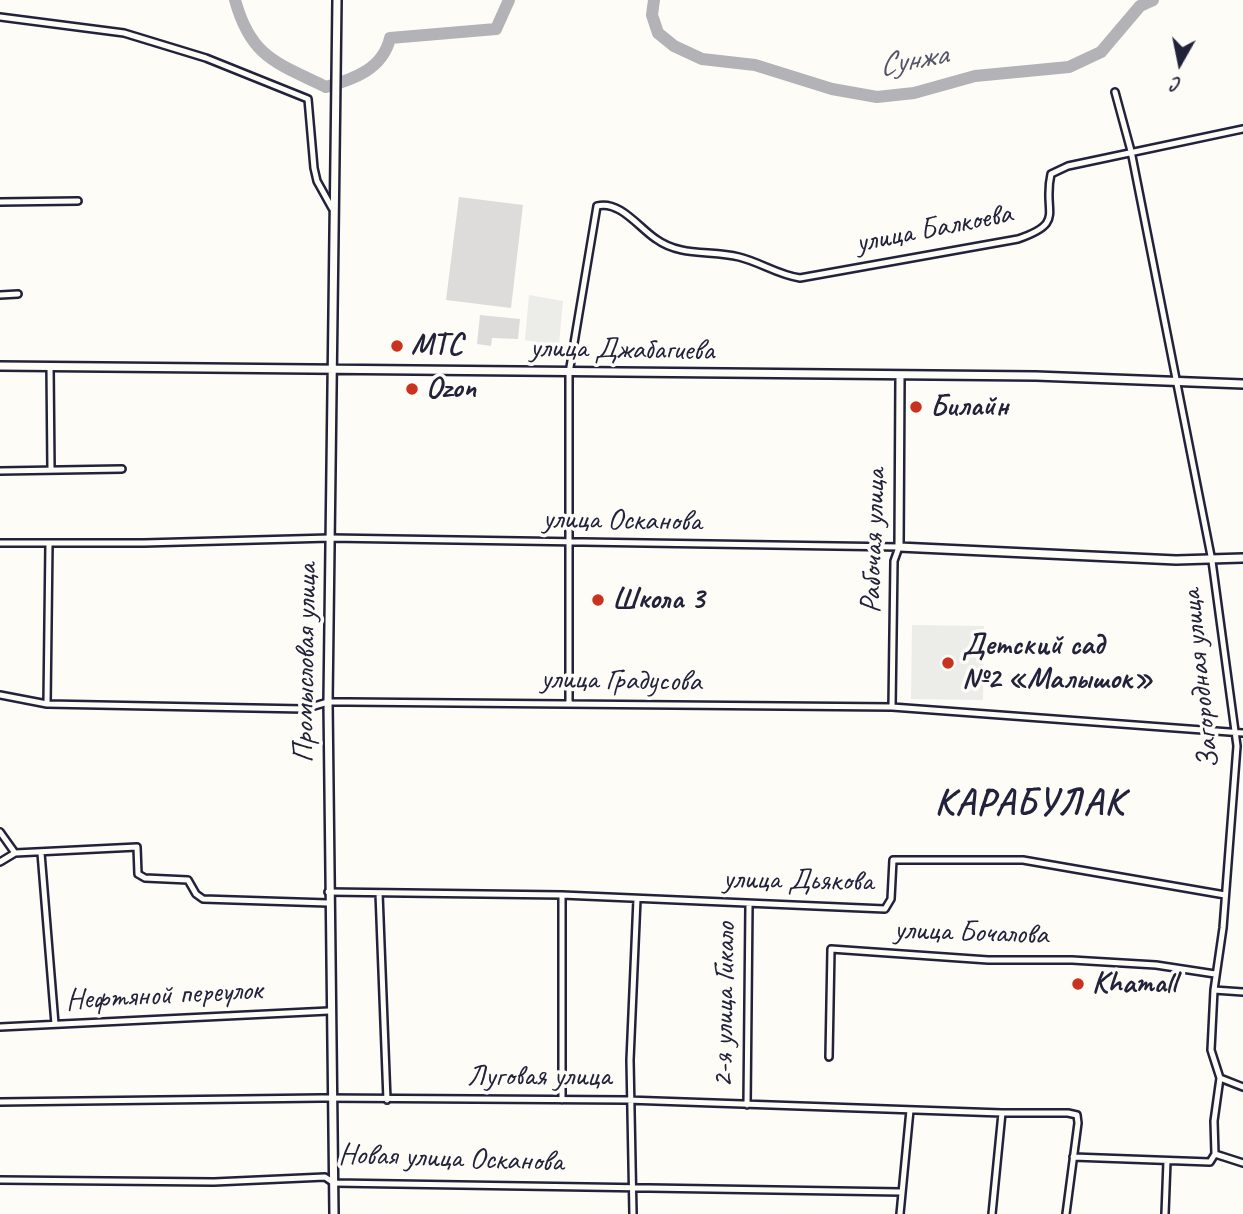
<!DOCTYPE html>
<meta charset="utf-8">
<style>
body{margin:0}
#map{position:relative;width:1243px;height:1214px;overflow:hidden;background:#fdfcf7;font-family:Caveat,sans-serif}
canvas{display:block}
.north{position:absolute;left:1145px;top:28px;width:70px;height:70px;-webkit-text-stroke:5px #fdfcf7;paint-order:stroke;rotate:189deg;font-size:19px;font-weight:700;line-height:28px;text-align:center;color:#22223b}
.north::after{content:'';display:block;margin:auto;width:24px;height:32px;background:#22223b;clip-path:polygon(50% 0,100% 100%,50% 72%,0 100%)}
</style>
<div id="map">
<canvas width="1243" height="1214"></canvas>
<div class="north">С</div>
</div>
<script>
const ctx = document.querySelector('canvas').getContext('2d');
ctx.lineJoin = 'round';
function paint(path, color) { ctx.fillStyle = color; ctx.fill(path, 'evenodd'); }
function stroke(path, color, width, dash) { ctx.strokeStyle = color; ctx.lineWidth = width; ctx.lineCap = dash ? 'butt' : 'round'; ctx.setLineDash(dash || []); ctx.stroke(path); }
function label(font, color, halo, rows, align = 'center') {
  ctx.font = font + ' Caveat,sans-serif'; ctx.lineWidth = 7; ctx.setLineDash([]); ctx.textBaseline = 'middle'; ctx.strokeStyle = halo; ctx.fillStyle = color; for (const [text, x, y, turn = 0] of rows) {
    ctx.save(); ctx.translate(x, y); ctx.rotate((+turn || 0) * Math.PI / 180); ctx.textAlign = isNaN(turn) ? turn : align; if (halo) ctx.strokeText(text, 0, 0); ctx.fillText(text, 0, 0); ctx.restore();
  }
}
paint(new Path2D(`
 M529,295L563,301L559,344H546L545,358H541L540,343L525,340Z
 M912,625L984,626L983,700L911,699Z`), '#ecece9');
paint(new Path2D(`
 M459,197L523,205L511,308L446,300Z
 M480,315L520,319L518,339L492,338L491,346L477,344Z`), '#dddcdb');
stroke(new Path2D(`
 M235,0C251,58 277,63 326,87C354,79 383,69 390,38L496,29L509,0
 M654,0L652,15L658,33L674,46L702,59L755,65L832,89L877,97L914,93L975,76L1069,67L1101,52L1140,6L1153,0`), '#b2b2b7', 12);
const street = new Path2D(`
 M0,17L124,33L206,58L308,99L314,168L317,181L332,208
 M1115,92L1131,151L1212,561L1237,746L1223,928L1214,990L1211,1050L1220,1078L1214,1121L1215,1154
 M0,202L78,201
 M0,295L18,294
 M50,366L51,470
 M0,471L122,469
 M0,543H144L330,538L899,547L894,561L892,707
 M0,695L47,704L304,709L328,702H348L892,707L1243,733
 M569,703V373L597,206C620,200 639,228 656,239C681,257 710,250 739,257C760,262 778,275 800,278L1018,239C1067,222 1042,213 1051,174L1068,166L1243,129
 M47,704L49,543
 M0,832L15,853L137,847L138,874L145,878L188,880L196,894L203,899L328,903
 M41,853L55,1024
 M0,862L15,853
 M328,892L562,895L885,909L891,899L893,860H1023L1225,895
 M379,893L387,1100
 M1214,990L1243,992
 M0,1027L329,1011
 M829,1057L831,949L988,960H1072L1156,965L1215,974
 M1220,1078L1243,1087
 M562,1100V895
 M0,1102L322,1098L627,1100L1002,1113H1068L1077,1115L1078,1123L1066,1214
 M747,1105L749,905
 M1215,1154L1243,1163
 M1073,1157L1210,1162L1215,1154
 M0,1180L214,1182L325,1177L334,1183L901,1192
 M633,1214L630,1060L637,899
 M900,1214L910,1110
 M992,1214L1002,1113
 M1165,1214L1167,1161`);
const secondary = new Path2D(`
 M0,366L1036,376L1243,384
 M900,377L899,547L1176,560L1243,558
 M334,1214L328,702L337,0`);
stroke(street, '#22223b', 10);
stroke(secondary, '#22223b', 12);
stroke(street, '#fdfcf7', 5);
stroke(secondary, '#fdfcf7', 7);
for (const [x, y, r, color] of [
 [397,346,7,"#c8321e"],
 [412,389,7,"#c8321e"],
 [916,407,7,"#c8321e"],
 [598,600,7,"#c8321e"],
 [948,663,7,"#c8321e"],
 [1078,984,7,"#c8321e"]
]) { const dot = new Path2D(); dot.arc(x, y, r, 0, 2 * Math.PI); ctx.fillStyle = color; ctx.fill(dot); stroke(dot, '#fdfcf7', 2.5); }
label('30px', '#22223b', '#fdfcf7', [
 ["улица Балкоева",934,229,-11],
 ["улица Джабагиева",622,350,1],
 ["улица Осканова",622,521,1],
 ["Рабочая улица",874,541,-88],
 ["Промысловая улица",306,663,-89],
 ["Загородная улица",1201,679,-96],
 ["улица Градусова",621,681,1],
 ["улица Дьякова",798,881,1],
 ["улица Бочалова",971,933,2],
 ["Нефтяной переулок",164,996,-3],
 ["2-я улица Гикало",725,1005,-89],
 ["Луговая улица",539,1077],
 ["Новая улица Осканова",451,1159,2]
]);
label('bold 30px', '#22223b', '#fdfcf7', [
 ["МТС",411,346],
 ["Ozon",426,389],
 ["Билайн",930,407],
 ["Школа 3",612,600],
 ["Детский сад",962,646],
 ["№2 «Малышок»",962,680],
 ["Khamall",1092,984]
], 'left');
label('italic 32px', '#545466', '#fdfcf7', [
 ["Сунжа",913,61,-10]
]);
ctx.letterSpacing = '2px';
label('bold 37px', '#22223b', '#fdfcf7', [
 ["КАРАБУЛАК",1030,804]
]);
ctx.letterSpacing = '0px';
</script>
